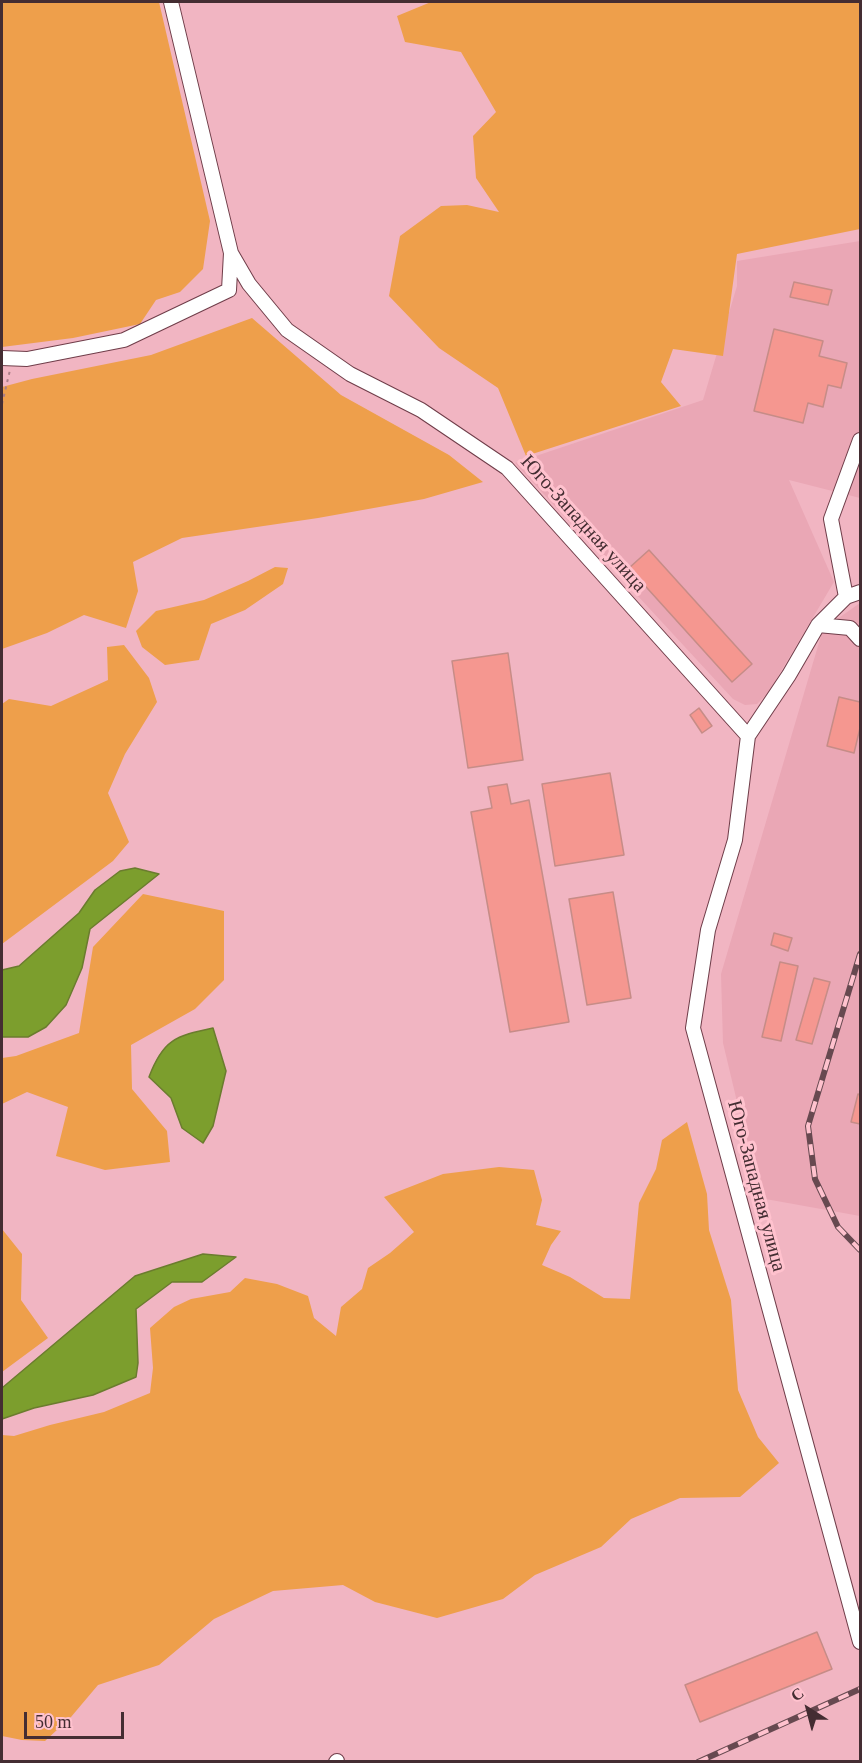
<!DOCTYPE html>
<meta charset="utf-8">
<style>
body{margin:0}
#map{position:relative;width:862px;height:1763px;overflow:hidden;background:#f1b5c2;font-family:"Times New Roman",serif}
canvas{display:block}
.frame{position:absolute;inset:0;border:3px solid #442d32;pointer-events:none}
.north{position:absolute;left:778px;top:1679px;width:60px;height:60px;-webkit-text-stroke:4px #ffc2ce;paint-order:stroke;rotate:324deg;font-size:16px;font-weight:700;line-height:24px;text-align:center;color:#442d32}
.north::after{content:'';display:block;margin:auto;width:21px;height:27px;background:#442d32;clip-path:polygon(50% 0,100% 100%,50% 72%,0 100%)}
.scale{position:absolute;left:24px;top:1712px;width:100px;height:27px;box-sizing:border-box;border:3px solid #442d32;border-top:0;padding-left:8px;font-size:18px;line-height:21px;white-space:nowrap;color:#442d32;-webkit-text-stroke:4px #ffc2ce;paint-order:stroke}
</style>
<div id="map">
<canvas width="862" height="1763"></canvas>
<div class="frame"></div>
<div class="north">С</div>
<div class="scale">50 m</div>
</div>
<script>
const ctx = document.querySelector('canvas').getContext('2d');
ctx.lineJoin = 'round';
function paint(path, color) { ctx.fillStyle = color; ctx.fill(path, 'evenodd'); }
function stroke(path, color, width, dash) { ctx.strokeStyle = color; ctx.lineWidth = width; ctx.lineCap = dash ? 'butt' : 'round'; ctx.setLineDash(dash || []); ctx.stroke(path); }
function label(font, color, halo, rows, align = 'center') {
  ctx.font = font + ' "Times New Roman",serif'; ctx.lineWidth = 6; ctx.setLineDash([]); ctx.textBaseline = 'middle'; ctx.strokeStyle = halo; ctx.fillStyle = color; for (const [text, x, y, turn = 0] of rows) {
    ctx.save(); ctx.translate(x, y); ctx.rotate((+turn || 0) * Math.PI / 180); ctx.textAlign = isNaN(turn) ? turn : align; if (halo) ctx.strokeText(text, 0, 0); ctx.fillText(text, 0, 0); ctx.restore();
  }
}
paint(new Path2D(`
 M860,241V498L789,480L834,582L768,693L757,704L745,705L733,699L515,463L703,400L737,286V261Z
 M860,603V1216L760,1198L723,1043L721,974L823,629Z`), '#eaa7b5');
paint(new Path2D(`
 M2,2H159L210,221L203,269L180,292L156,300L140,324L73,338L2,347Z
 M431,2H860V229L737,254L723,356L673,349L661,382L681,406L526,456L498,388L439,348L389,296L400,236L441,206L467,205L499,212L476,178L473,136L496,112L461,52L405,42L397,16Z
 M252,318L341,395L449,455L483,482L424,499L318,518L182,538L133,562L138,591L126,628L84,615L47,633L2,649V387L32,379L151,355Z
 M275,567L288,568L283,584L245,610L211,624L199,660L165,665L142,647L136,631L156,611L204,600L248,581Z
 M124,645L149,678L157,702L125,754L108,793L129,842L113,861L2,944V704L9,699L51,706L108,680L107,647Z
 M143,894L224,911V980L195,1009L131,1045L132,1089L167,1131L170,1162L105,1170L56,1156L68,1107L27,1092L2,1104V1058L16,1056L79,1033L93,947Z
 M687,1122L707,1194L709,1230L731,1300L738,1390L758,1437L779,1463L740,1497L680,1498L631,1519L601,1547L535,1575L503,1599L437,1618L375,1602L343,1585L273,1591L214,1619L159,1665L98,1685L71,1717L45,1741L22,1740L2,1736V1435L14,1436L50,1425L104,1412L150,1393L153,1368L150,1328L174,1307L191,1299L230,1292L245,1278L277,1284L308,1296L314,1318L336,1336L341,1307L362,1289L368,1268L390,1253L414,1232L384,1197L443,1174L499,1167L534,1170L542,1200L536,1225L561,1231L551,1245L542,1265L570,1277L604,1298L630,1299L639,1203L656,1169L662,1140Z
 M2,1229L22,1254L21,1300L48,1338L2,1372Z`), '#ee9f4b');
const water = new Path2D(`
 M135,868L159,874L90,929L82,968L66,1005L46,1027L28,1037H2V970L19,966L79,913L95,890L120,871Z
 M213,1028L226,1071L213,1126L203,1143L182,1128L171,1098L149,1077C163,1040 175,1036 213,1028Z
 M203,1254L236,1257L202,1282H172L136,1309L138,1363L136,1377L93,1395L34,1408L2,1419V1388L135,1276Z`);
paint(water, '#7c9e2d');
stroke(water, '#6b7c2e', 1.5);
const building = new Path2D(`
 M794,282L832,290L828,305L790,297Z
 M774,329L823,341L819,356L847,363L841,388L828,385L823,407L808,403L803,423L754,411Z
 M649,550L752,664L732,682L629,568Z
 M508,653L523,760L468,768L452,661Z
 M839,697L860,702V728L854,753L827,746Z
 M699,708L712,726L702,733L690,715Z
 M610,773L624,855L555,866L542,784Z
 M507,784L511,804L529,800L569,1022L510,1032L471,812L492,808L488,787Z
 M613,892L631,998L587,1005L569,899Z
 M774,933L792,938L788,951L771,945Z
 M780,962L798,966L781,1041L762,1037Z
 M814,978L830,982L812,1044L796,1040Z
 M858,1094L860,1095V1124L851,1122Z
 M817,1632L832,1669L700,1722L685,1685Z`);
paint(building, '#f59790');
stroke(building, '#c68c87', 1.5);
const minor = new Path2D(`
 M231,253L249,284L287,330L350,374L421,410L507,468L748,736L735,840L708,930L693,1028L860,1642
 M2,358L27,359L124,340L229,290L231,253L171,2
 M846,597L831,519L860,440
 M818,625L850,628L860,639
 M748,736L789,675L818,625L846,597L860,592
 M336,1762L337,1761`);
stroke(minor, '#6f3d49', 16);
stroke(new Path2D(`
 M2,404L10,370`), '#ab7e88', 2, [3, 4.5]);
stroke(minor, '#fff', 14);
const rail = new Path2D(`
 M860,954L808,1126L815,1179L838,1227L860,1250
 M698,1762L860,1689`);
stroke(rail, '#674950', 6);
stroke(rail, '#ffc2ce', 4, [11]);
label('20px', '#442d32', '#ffc2ce', [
 ["Юго-Западная улица",583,524,48],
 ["Юго-Западная улица",756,1186,75]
]);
</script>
